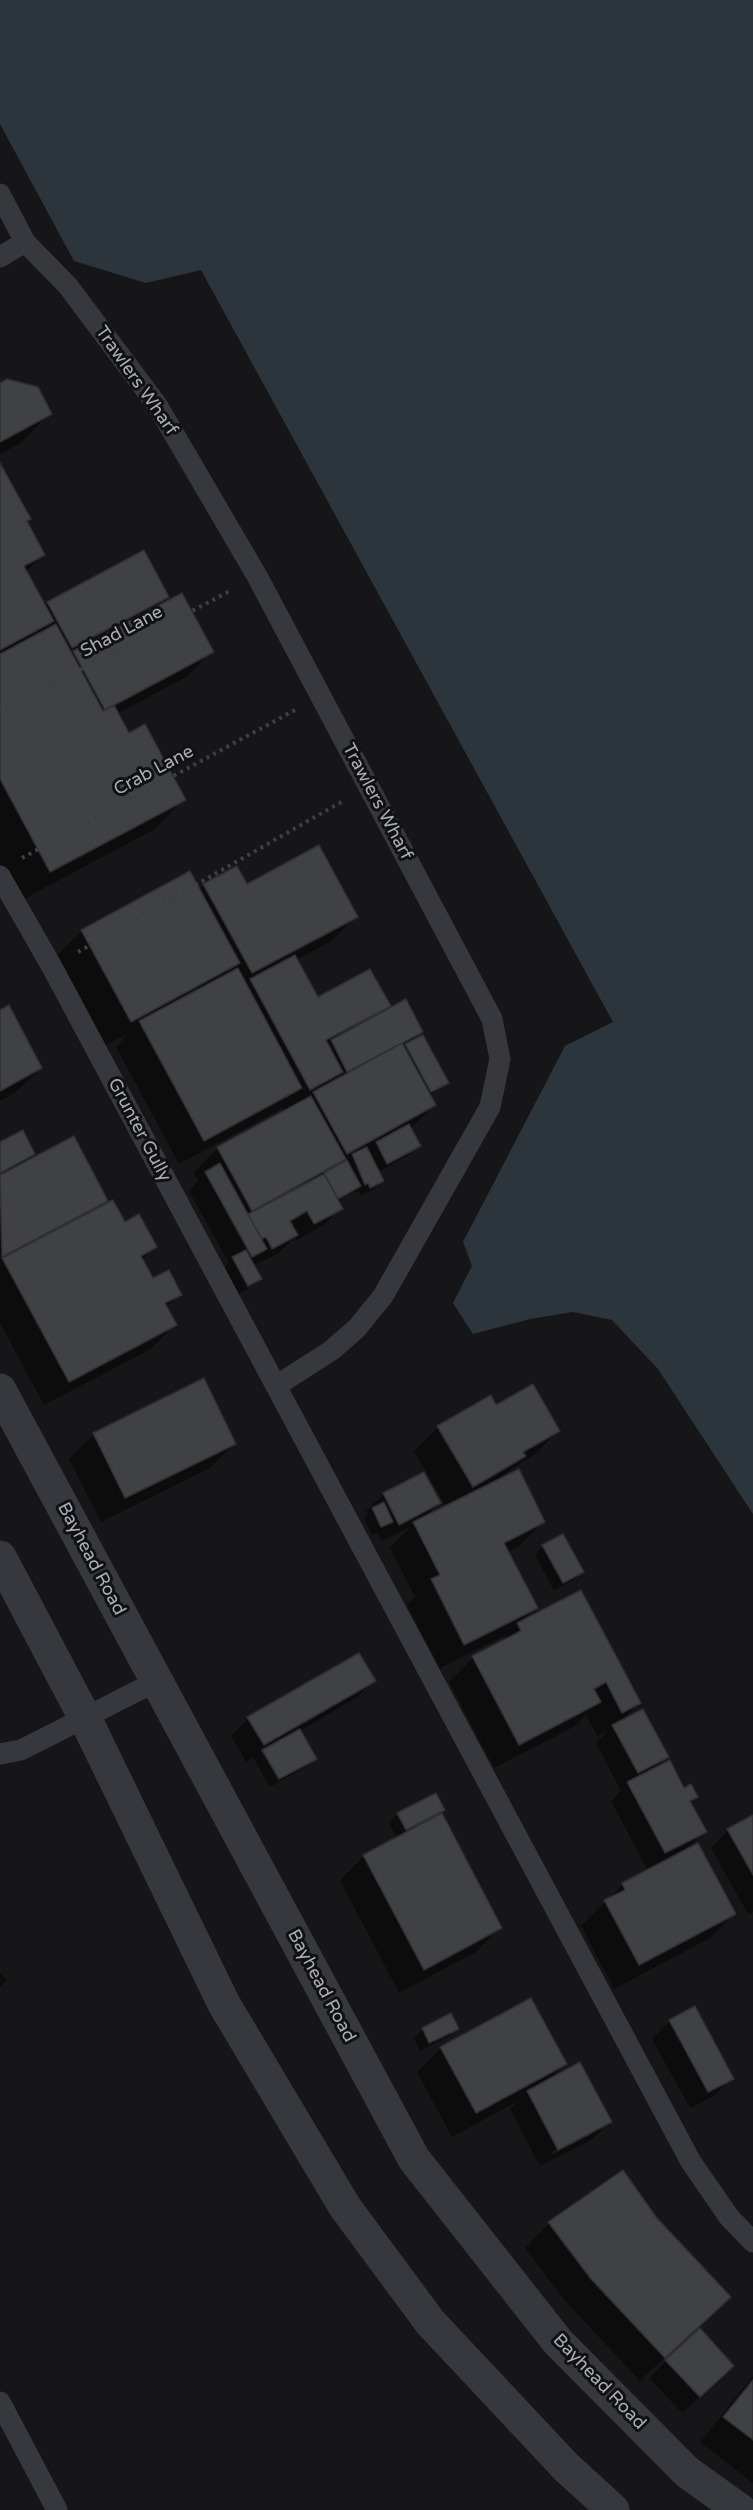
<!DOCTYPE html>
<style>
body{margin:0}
canvas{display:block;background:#161618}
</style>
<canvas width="753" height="2510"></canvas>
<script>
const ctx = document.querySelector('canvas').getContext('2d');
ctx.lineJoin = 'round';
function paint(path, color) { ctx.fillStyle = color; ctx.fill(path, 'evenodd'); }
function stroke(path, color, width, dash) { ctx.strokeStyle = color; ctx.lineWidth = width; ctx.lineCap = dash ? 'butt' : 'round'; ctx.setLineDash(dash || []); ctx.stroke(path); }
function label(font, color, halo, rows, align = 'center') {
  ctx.font = font + ' "Varela Round",sans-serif'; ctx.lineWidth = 6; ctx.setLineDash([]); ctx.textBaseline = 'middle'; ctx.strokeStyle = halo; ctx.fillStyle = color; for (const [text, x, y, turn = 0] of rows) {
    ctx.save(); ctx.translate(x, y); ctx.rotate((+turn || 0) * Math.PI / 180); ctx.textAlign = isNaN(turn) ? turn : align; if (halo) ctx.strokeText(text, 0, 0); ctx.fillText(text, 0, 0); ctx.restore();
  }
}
paint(new Path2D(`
 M0,0H753V1514L658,1369L612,1320L573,1312L530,1319L473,1334L453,1303L472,1266L463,1242L565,1046L613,1022L201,270L146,283L74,261L0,124Z`), '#2c353c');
paint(new Path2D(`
 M0,385L50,413L21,443L0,454Z
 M0,466L43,554L26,572L45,607L48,603L167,597L156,607L212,651L188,676L117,714L128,735L184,799L155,829L20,901L0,864Z
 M204,885L246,886L356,916L332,941L296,960L317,999L389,1006L382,1013L421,1031L411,1042L447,1082L429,1096L434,1105L410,1129L419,1146L410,1154L378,1172L382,1180L374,1189L361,1196L359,1191L356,1193L355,1191L337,1202L341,1208L323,1226L297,1240L295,1237L279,1253L253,1266L260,1279L251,1287L241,1270H238L248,1289L239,1294L224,1267L229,1263L189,1191L198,1181L193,1173L218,1148L285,1112L282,1107L276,1112L179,1164L116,1047L129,1033L106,1045L57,955L82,931L199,890Z
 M0,1012L41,1068L16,1092L0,1101Z
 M0,1144L34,1154L24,1163L106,1200L98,1209L124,1224L155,1247L142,1260L152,1280L180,1294L166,1308L175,1325L151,1349L44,1405L0,1323Z
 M496,1407L558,1431L534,1455L511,1469L500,1479L543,1522L519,1546L507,1552L536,1608L521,1622L639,1703L621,1721L667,1757L655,1769L696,1797L690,1803L705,1831L686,1850L734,1914L710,1938L614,1989L581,1926L622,1885L648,1871L611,1801L621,1791L596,1743L608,1731L597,1736L586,1715L575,1726L494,1768L449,1682L473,1658L498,1644L508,1634L440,1668L407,1605L415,1597L390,1548L410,1527L382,1541L377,1533L372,1535L364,1518L368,1514L366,1511L384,1494L423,1474L439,1503L425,1517L446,1507L414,1451L438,1427Z
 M94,1434L235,1443L210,1468L101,1522L69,1459Z
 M543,1546L582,1572L573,1580L554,1591L535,1555Z
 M374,1681L356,1698L300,1731L315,1759L306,1767L270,1787L253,1757L246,1762L231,1736L248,1719Z
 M435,1795L443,1810L440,1813L500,1928L476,1952L399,1993L340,1880L364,1856L397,1838L389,1823L398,1814Z
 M753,1817V1912L748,1914L711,1848L728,1830Z
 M0,1973L7,1980L0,1987Z
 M695,2008L732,2078L714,2096L690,2108L652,2039L670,2021Z
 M457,2028L448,2037L420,2051L414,2038L423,2029Z
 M441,2048L565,2064L550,2079L610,2122L593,2139L540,2166L510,2109L518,2101L452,2137L417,2072ZM592,2131V2134L552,2155L551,2152Z
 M549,2223L729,2297L640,2381L567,2303L525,2248Z
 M666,2361L715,2383L682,2413L649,2378Z
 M753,2376V2483L700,2442Z`), '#0007');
const building = new Path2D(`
 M7,379L38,387L52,414L0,442V383Z
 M0,463L31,519L27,521L45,555L24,566L54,621L0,650Z
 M144,550L169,597L72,648L47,602Z
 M182,593L214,652L105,710L73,651Z
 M56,624L103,711L114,705L129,733L145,724L186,800L50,872L0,779V654Z
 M319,845L358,917L252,973L203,884L237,866L247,884Z
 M190,871L240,963L131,1022L81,930Z
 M295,955L318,997L370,969L391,1006L326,1040L343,1072L310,1090L250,979Z
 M238,968L302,1088L204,1141L139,1021Z
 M406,999L423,1032L347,1072L331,1040Z
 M9,1005L42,1068L0,1091V1010Z
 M423,1035L449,1083L431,1092L405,1044Z
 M402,1043L436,1105L347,1154L313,1092Z
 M311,1096L346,1159L252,1211L217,1147Z
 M409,1124L421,1146L387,1164L376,1142Z
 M23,1130L35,1154L0,1173V1142Z
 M74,1136L108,1201L2,1257L0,1175Z
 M367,1147L384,1181L370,1188L368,1183L365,1185L352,1154Z
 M347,1160L361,1186L338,1199L324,1173Z
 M220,1163L267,1249L252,1257L205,1172Z
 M324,1174L343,1209L314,1224L307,1211L290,1221L298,1235L272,1249L266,1237L262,1239L248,1214Z
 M113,1200L125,1222L139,1214L157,1247L141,1256L153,1278L169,1270L182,1295L165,1303L177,1325L69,1382L2,1258Z
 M246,1250L262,1279L248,1286L232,1257Z
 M204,1378L236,1444L125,1498L93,1433Z
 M533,1384L560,1431L523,1452L526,1456L473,1487L437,1426L491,1395L496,1405Z
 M519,1469L545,1522L504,1543L538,1608L464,1645L431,1579L440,1575L413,1522Z
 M424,1472L441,1503L399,1525L383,1493Z
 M384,1502L393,1522L381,1527L372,1508Z
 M563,1534L584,1572L563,1583L542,1545Z
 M581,1590L641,1703L622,1713L606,1682L594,1689L601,1702L519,1745L472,1656L521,1631L517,1623Z
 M359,1653L376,1681L264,1745L247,1717Z
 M643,1709L669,1757L638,1773L612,1725Z
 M300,1729L317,1759L279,1779L262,1750Z
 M670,1760L684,1788L691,1784L698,1797L690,1801L707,1832L665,1853L627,1782Z
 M436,1793L445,1810L406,1830L397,1813Z
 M442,1813L502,1928L424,1970L363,1855Z
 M753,1815V1875L727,1829Z
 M698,1843L736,1914L639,1965L604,1900L625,1890L622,1883Z
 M531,1998L567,2064L476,2113L440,2047Z
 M695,2006L734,2079L708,2092L669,2020Z
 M451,2013L459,2029L429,2043L422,2028Z
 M580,2062L612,2122L558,2150L527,2091Z
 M623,2170L656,2217L731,2297L665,2358L591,2279L548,2222Z
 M700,2328L734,2366L700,2397L665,2360Z
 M753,2380V2440L723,2417Z`);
paint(building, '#404145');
stroke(building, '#303034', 1.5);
stroke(new Path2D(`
 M0,712L230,591
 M22,858L295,710
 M78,952L343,801`), '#3d3f44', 4, [3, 4.5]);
stroke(new Path2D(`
 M0,194L25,242
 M0,257L25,242L68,286L157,405L257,576L492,1019L500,1059L490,1107L383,1296L357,1328L332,1350L276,1386
 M0,876L52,967L691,2162L729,2217L753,2242
 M0,1754L21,1750L157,1681
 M0,2402L57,2510`), '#37383d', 21);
stroke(new Path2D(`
 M0,1390L414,2159L558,2342L687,2472L740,2510
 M0,1557L85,1718L224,2004L345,2207L430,2322L566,2467L613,2510`), '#37383d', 33);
label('18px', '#a8adb8', '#111113', [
 ["Trawlers Wharf",136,381,55],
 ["Shad Lane",122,632,-28],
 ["Crab Lane",154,771,-28],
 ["Trawlers Wharf",377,802,62],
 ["Grunter Gully",139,1130,62],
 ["Bayhead Road",91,1559,62],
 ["Bayhead Road",321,1986,62],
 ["Bayhead Road",599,2382,46]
]);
</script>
